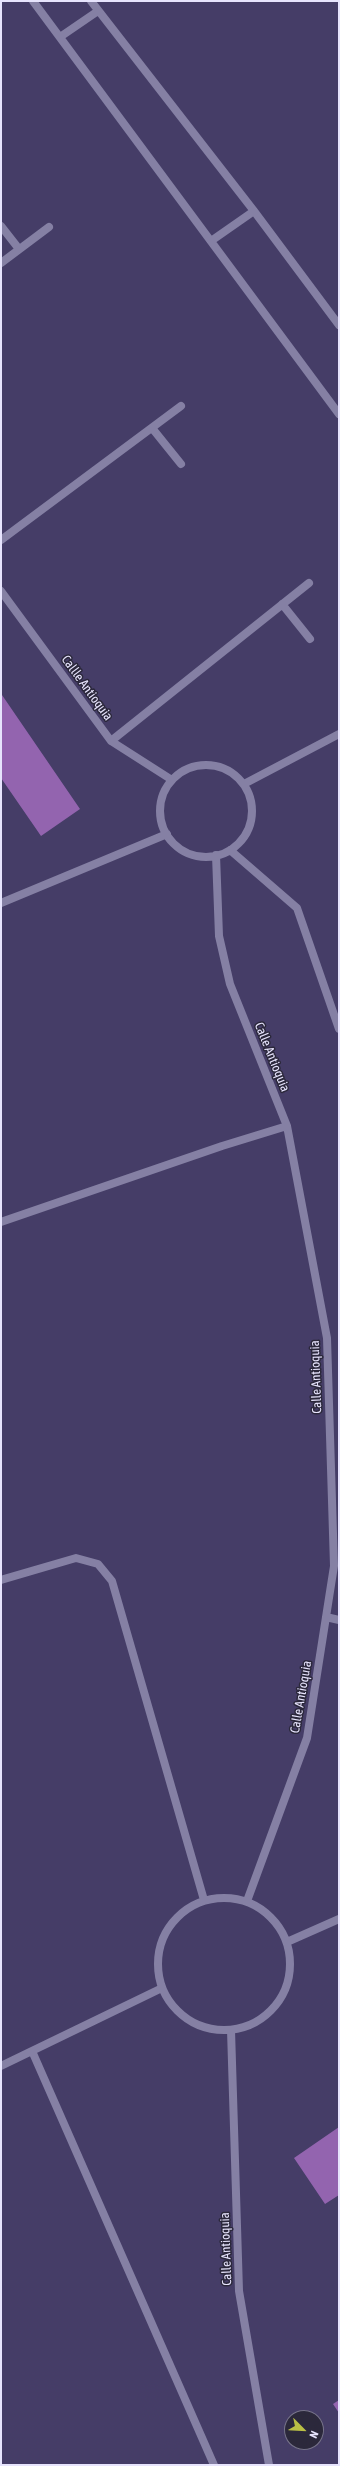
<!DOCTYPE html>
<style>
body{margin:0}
#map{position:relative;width:340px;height:2466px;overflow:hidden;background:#453d67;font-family:"Asap Condensed",sans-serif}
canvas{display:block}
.frame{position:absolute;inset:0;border:2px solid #e7e4fd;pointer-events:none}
.north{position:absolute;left:284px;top:2410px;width:40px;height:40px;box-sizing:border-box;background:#2b283b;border:1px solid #767389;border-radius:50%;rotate:114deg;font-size:11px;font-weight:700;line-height:16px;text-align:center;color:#e7e4fd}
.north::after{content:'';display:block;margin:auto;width:14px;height:18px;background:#bac045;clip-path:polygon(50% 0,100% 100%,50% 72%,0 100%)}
</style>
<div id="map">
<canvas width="340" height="2466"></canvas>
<div class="frame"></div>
<div class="north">N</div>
</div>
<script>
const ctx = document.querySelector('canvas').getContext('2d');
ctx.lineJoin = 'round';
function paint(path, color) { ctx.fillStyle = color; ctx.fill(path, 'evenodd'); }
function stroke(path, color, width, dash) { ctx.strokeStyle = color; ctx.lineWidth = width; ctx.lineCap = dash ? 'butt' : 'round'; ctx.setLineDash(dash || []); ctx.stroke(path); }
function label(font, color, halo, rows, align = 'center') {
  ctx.font = font + ' "Asap Condensed",sans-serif'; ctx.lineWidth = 3; ctx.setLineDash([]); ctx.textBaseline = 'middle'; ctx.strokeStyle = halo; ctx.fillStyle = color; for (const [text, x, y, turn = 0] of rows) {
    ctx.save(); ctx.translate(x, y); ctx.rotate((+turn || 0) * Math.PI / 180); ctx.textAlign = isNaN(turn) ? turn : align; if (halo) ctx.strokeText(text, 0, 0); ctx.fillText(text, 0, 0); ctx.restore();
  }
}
paint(new Path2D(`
 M2,695L80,809L41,836L1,778Z
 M339,2127V2195L325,2204L294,2158Z
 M339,2400V2413L333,2404Z`), '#9364af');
stroke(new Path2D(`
 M33,1L339,414
 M91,1L254,211L339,325
 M60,37L98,11
 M1,226L19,249
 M211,241L254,211
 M1,263L49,227
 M152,428L181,464
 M1,540L181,406
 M1,591L111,741L172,780
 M282,604L310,639
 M111,741L309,583
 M160 811a46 46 0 1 1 92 0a46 46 0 1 1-92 0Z
 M244,784L339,734
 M230,850L297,908L339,1029
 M216,855L219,936L230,984L287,1126L327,1338L334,1566L307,1738L247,1901
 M1,903L167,834
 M1,1222L222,1146L287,1126
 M1,1580L76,1558L98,1564L112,1581L204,1900
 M326,1617L339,1620
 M158 1964a66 66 0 1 1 132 0a66 66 0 1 1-132 0Z
 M287,1942L339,1919
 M231,2030L239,2291L269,2465
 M32,2051L214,2465
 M1,2066L162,1988`), '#8580a4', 8);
label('13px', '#e7e4fd', '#2b283b', [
 ["Callle Antioquia",87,688,54],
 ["Calle Antioquia",272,1057,68],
 ["Calle Antioquia",316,1377,-92],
 ["Calle Antioquia",301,1697,-80],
 ["Calle Antioquia",226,2249,-92]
]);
</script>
